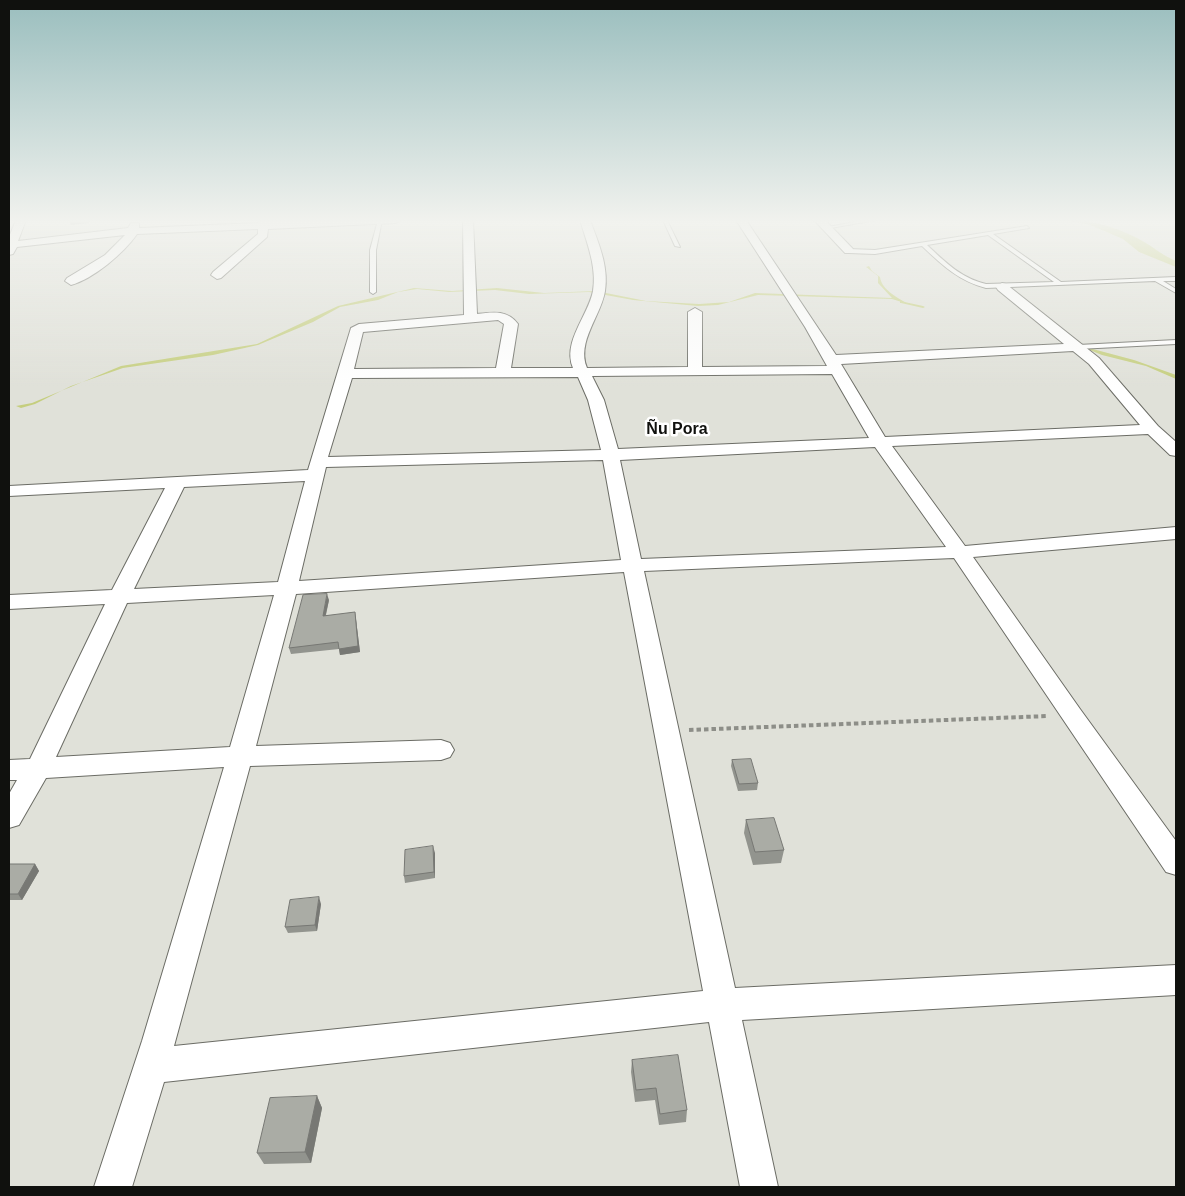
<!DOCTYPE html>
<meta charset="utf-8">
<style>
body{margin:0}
#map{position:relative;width:1185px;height:1196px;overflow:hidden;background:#e0e1d9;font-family:Arial,sans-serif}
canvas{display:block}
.frame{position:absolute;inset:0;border:10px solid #10110e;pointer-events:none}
</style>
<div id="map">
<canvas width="1185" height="1196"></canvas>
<div class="frame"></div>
</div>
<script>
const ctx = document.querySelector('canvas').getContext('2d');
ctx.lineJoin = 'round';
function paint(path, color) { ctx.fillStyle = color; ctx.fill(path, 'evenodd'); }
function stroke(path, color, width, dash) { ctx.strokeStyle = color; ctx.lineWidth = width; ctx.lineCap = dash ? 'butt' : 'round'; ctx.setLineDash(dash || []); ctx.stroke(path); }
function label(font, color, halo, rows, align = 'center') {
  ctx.font = font + ' Arial,sans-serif'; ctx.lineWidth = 5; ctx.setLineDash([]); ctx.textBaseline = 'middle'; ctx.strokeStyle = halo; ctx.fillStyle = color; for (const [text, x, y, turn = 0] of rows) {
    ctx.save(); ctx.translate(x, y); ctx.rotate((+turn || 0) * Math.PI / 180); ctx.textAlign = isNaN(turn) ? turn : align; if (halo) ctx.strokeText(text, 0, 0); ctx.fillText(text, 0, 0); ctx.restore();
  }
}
paint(new Path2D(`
 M1067,220C1094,220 1123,229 1146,243C1157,250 1164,256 1176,261V267L1139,252L1123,239L1090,225Z
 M869,266L872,271L880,277C882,291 899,298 908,304L892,299L758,295L718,305L698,306L633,300L589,292L529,294L495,290L449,292L417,289L398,292L378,300L340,307L313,322L258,345L213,355L123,368L71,386L35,404L21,408L16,406L32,403L121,366L257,344L338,306L414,288L452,291L497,288L544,293L596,291L646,301L699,304L729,302L755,293L892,298L878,283V276L866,267Z
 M1089,348L1134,360L1176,375V379L1146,366L1102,355L1087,349Z`), '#c5ce7e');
paint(new Path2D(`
 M900,301L923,306L925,307L923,308L901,303H900Z`), '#c5ce7e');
const service = new Path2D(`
 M378,220H382L376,250V292L373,294L370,292V250Z
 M663,220H667L680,247L675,246Z
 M865,220H876L825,229L823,228Z
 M1027,226L1029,228L993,234L1061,282L1176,277V281H1163L1176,289V293L1155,281L986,288C959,281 942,265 922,246L875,254L849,253L846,251L849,249L875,250ZM988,235L1054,282L986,284C961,278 945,262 927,245Z
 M1176,340V344L1078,349L1075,347L1078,345Z`);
const minor = new Path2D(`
 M16,220H26L18,241L128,228L131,223H139V228L258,223V220H268V222L401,220L396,223L268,229L267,237L221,278L217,279L211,275L213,272L258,234V229L137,234C124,253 93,279 71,285L65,281L67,278L105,255L125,235L17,247L13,254L9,255V237Z
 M463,220H473L477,314C494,312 507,310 518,324L511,368H573C562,342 588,316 593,291C597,267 587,243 580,220H590C598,242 609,266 605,291C601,316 576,342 587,368L688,367V312L695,308L702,312V367L827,366L805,327L736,220H746L836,355L1064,344L998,290L996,287L1002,283L1006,284L1099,358L1158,426L1176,442V456L1170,455L1148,434L892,446L965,546L1176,527V539L973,557L1080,709L1176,841V875L1166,872L954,558L644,571L735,988L1176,965V995L742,1020L778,1187H740L709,1022L164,1082L132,1187H94L142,1041L224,767L46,778L19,825L9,828V794L17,780H9V760L30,759L105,604L9,609V595L112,590L165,488L9,496V486L308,470L351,328L359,324L464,315ZM498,320L504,324L496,368L354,369L363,332ZM1073,351L1089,364L1140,425L885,437L841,364ZM832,374L869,438L618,449L604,400L592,376ZM578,377L588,400L601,450L328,457L352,378ZM875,447L946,547L641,559L620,460ZM603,460L621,560L299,581L326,467ZM305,481L278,582L134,589L184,487ZM624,572L703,991L174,1046L250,766L441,760L450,757L454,750L450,743L441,740L256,746L296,594ZM274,595L230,747L56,757L127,603Z
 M814,220H825L853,249V253H845Z`);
stroke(service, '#6b6c65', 2);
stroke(minor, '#6b6c65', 2);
stroke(new Path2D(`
 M689,730L1048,716`), '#8d8e88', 4, [4.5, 3]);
paint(service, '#fff');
paint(minor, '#fff');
paint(new Path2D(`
 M329,600L326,615L356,619L360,652L340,655L339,649L291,654L289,648Z
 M732,760L758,783L757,790L738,791L731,766Z
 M746,820L784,850L781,863L753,865L744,833Z
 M435,853V878L405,883L404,876Z
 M9,864H35L39,871L22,900H9Z
 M321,904L317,931L288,933L285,927Z
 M632,1060L687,1110L686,1122L659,1125L655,1100L635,1102L631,1072Z
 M317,1096L322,1108L311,1163L264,1164L257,1153Z`), '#92948e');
paint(new Path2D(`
 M76,220H90L89,223L71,225L70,221Z
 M327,594L329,600L324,622L323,616Z
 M355,612L360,652L340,655L339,649Z
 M433,846L435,853V878L434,872Z
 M35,864L39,871L22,900L18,894Z
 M319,897L321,904L317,931L315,925Z
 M317,1096L322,1108L311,1163L305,1152Z`), '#777874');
const building = new Path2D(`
 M327,594L323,616L355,612L358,646L339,649L338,642L289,648L303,595Z
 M751,759L758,783L739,784L732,760Z
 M774,818L784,850L755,852L746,820Z
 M433,846L434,872L404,876L405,850Z
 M9,864H35L18,894H9Z
 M319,897L315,925L285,927L290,900Z
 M678,1055L687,1110L660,1114L656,1088L636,1090L632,1060Z
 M317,1096L305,1152L257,1153L270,1098Z`);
paint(building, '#aaaca5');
stroke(building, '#777874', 1);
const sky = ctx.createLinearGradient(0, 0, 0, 388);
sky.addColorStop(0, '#9abebe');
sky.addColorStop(0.57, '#f1f2ee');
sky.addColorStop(1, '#f1f2ee00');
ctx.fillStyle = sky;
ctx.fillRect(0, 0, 1185, 388);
label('bold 16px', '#10110e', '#fff', [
 ["Ñu Pora",677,430]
]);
</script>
